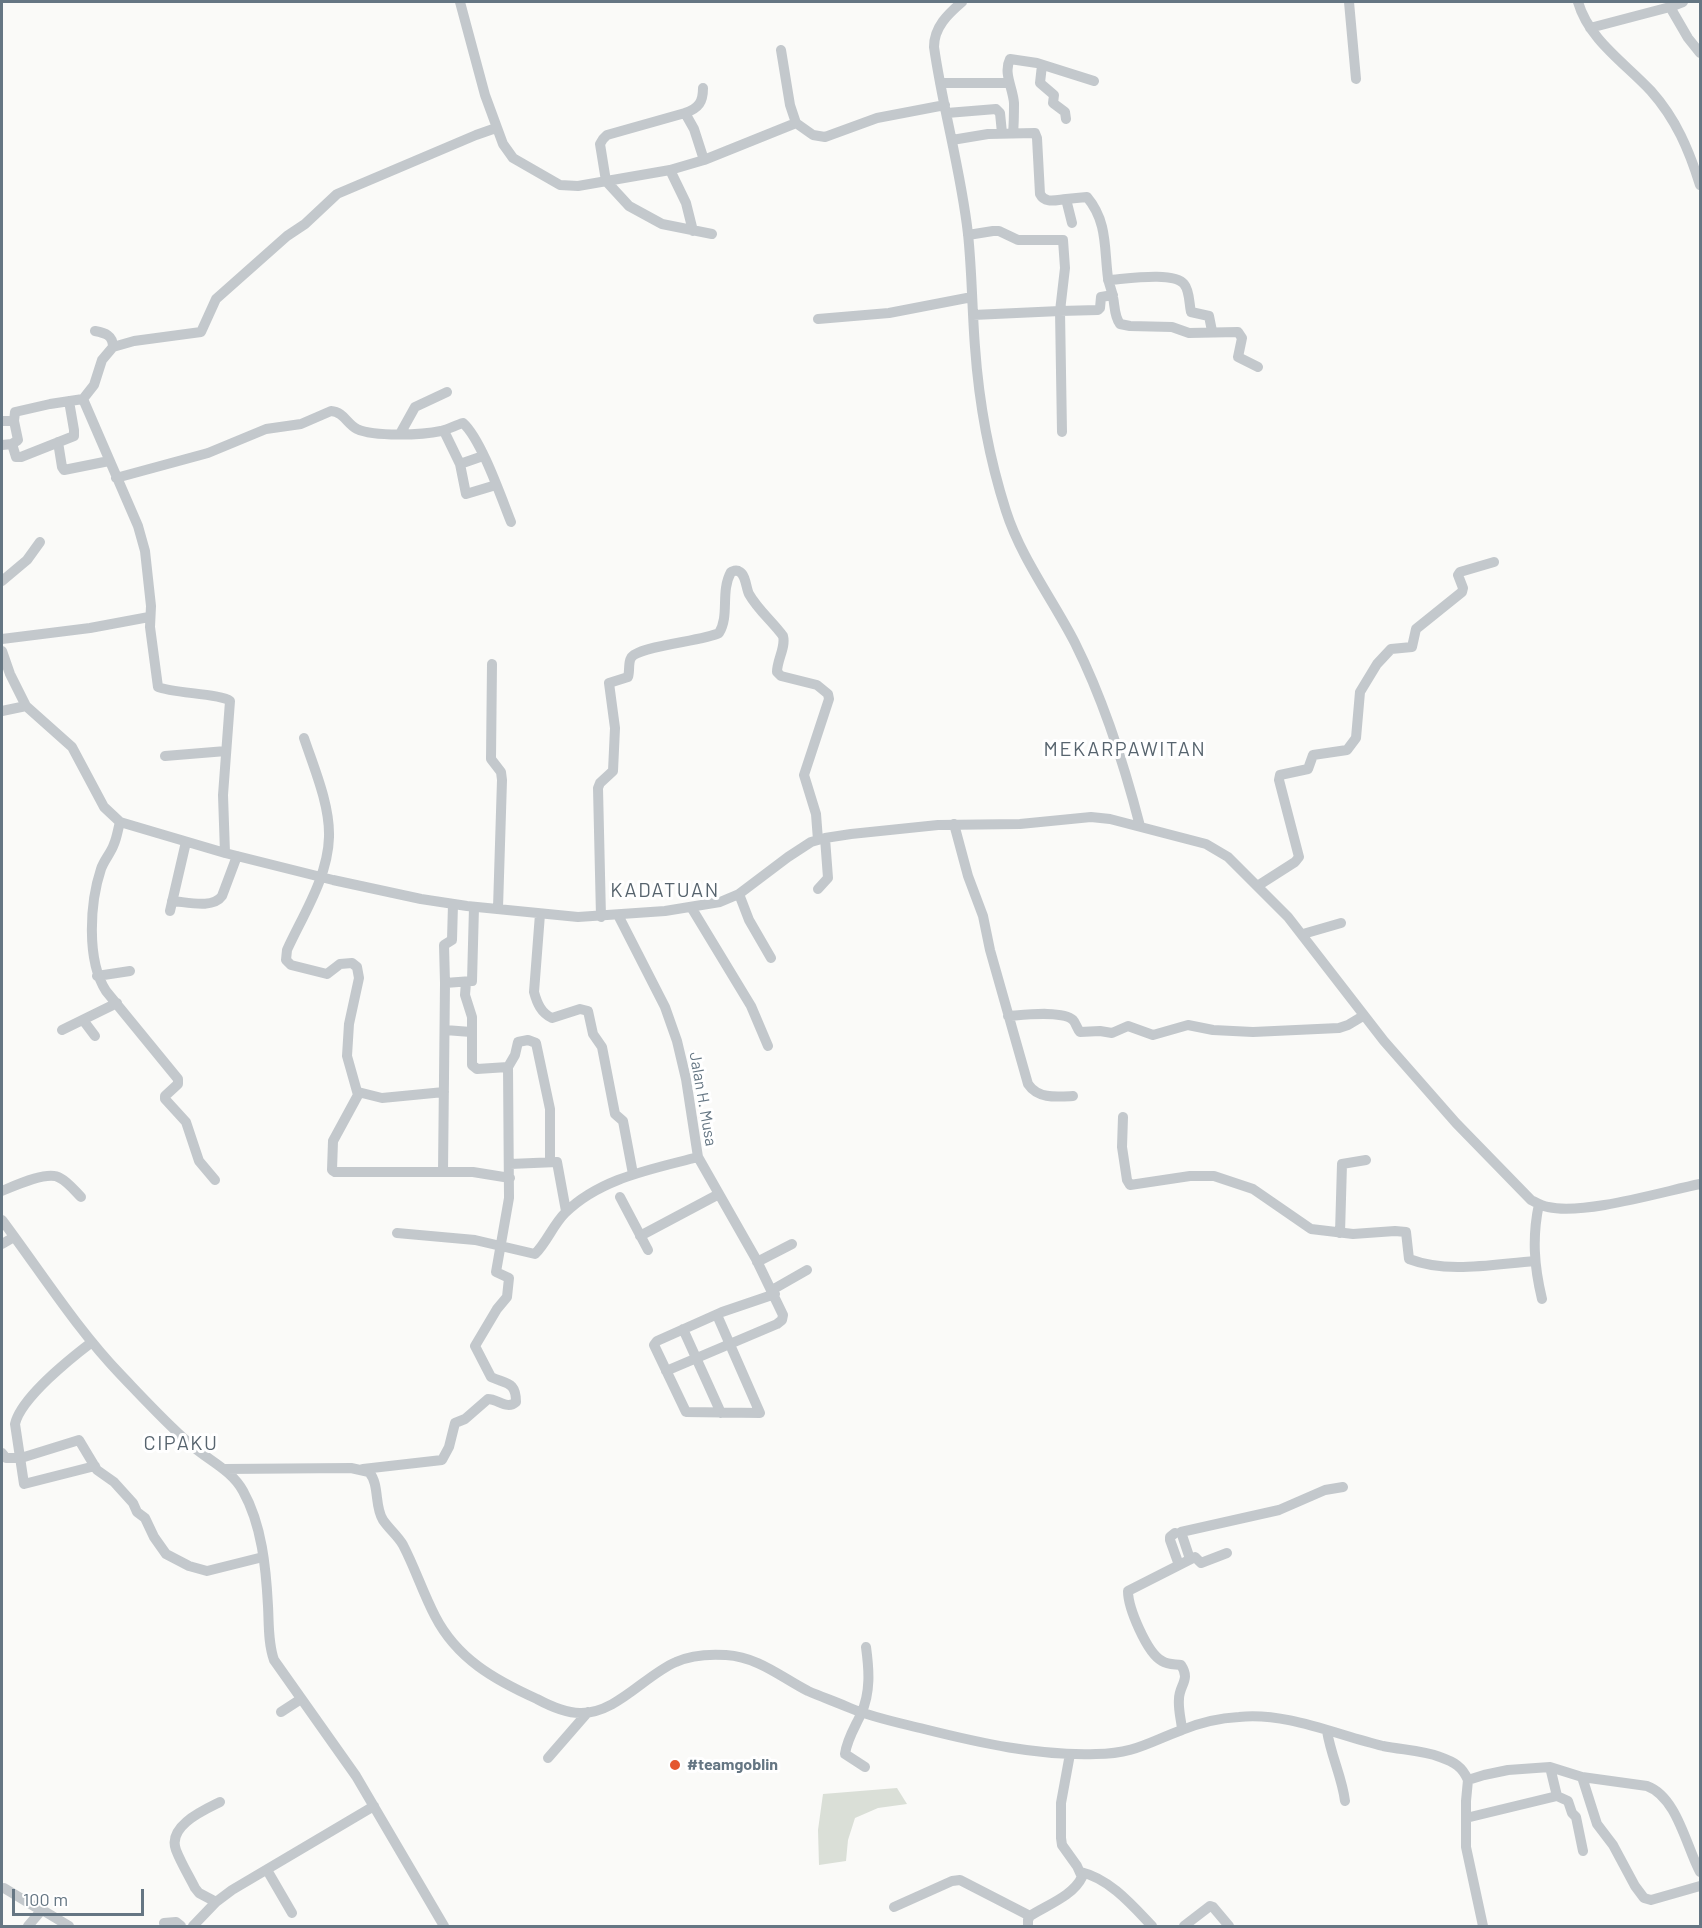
<!DOCTYPE html>
<style>
body{margin:0}
#map{position:relative;width:1702px;height:1928px;overflow:hidden;background:#fafaf8;font-family:Barlow,sans-serif}
canvas{display:block}
.frame{position:absolute;inset:0;border:3px solid #657683;pointer-events:none}
.scale{position:absolute;left:12px;top:1889px;width:132px;height:27px;box-sizing:border-box;border:3px solid #657683;border-top:0;padding-left:8px;font-size:18px;line-height:21px;white-space:nowrap;color:#657683;-webkit-text-stroke:4px #fff;paint-order:stroke}
</style>
<div id="map">
<canvas width="1702" height="1928"></canvas>
<div class="frame"></div>
<div class="scale">100 m</div>
</div>
<script>
const ctx = document.querySelector('canvas').getContext('2d');
ctx.lineJoin = 'round';
function paint(path, color) { ctx.fillStyle = color; ctx.fill(path, 'evenodd'); }
function stroke(path, color, width, dash) { ctx.strokeStyle = color; ctx.lineWidth = width; ctx.lineCap = dash ? 'butt' : 'round'; ctx.setLineDash(dash || []); ctx.stroke(path); }
function label(font, color, halo, rows, align = 'center') {
  ctx.font = font + ' Barlow,sans-serif'; ctx.lineWidth = 6; ctx.setLineDash([]); ctx.textBaseline = 'middle'; ctx.strokeStyle = halo; ctx.fillStyle = color; for (const [text, x, y, turn = 0] of rows) {
    ctx.save(); ctx.translate(x, y); ctx.rotate((+turn || 0) * Math.PI / 180); ctx.textAlign = isNaN(turn) ? turn : align; if (halo) ctx.strokeText(text, 0, 0); ctx.fillText(text, 0, 0); ctx.restore();
  }
}
paint(new Path2D(`
 M897,1788L907,1804L878,1808L855,1818L848,1840L846,1861L819,1865L818,1830L823,1794Z`), '#dadfd7');
stroke(new Path2D(`
 M460,2L485,95L503,144L513,158L560,185L578,186L670,170L704,160L796,123L813,135L825,137L877,118L945,105
 M962,2C948,14 934,27 934,47C943,110 961,171 968,234C972,271 972,309 975,347C979,403 989,458 1006,511C1021,558 1053,600 1075,643C1104,701 1124,764 1140,826
 M1349,2L1356,79
 M1578,2C1589,40 1625,63 1651,91C1676,119 1689,150 1700,185
 M1670,7L1688,38L1700,53
 M1590,28L1670,7L1683,2
 M781,50L790,105L796,123
 M1042,65L1040,83L1054,95L1053,103L1065,112L1066,119
 M940,83H1009
 M685,113C699,108 703,102 703,88
 M947,113L996,109L1000,113L1002,133
 M1013,133C1014,123 1014,113 1014,103C1013,88 1003,73 1010,59L1037,63L1094,81
 M952,140L988,134L1035,133L1037,138L1040,194C1045,204 1056,200 1066,199L1072,223
 M704,160L694,129L685,113L607,135L603,139L600,144L606,181L629,206L662,224L712,234
 M670,170L686,203L693,231
 M1066,199L1087,197C1108,222 1104,249 1108,278C1109,285 1112,290 1113,297C1115,306 1114,316 1120,324L1130,326L1172,327L1189,333L1238,332L1242,338L1238,357L1258,367
 M968,235L993,231H999L1018,240H1063L1065,268L1060,311L1098,310L1100,308L1101,297L1113,295
 M1108,280C1125,279 1174,271 1184,284C1190,291 1189,304 1191,312L1209,316L1212,331
 M973,315L1060,311L1062,432
 M818,319L889,313L972,297
 M95,331C105,333 113,335 113,347
 M83,399L138,526L145,551L151,606L150,627L158,687C172,693 222,694 230,701L223,795L225,853
 M2,421H14
 M444,431L460,464L466,494L496,485
 M400,434L415,407L447,392
 M58,442L62,467L64,470L109,461
 M12,444L16,457H21L74,436V430L69,401
 M2,445L12,444L18,440L14,421L15,412L50,404L83,399L94,385L102,360L113,347L134,341L201,332L216,299L287,236L305,224L337,194L476,135L496,128
 M460,464L483,456
 M116,478L208,453L266,429L301,424L331,411C344,412 347,424 357,429C374,437 423,435 441,431C449,429 456,425 463,423C481,439 501,497 511,522
 M2,581L27,560L40,542
 M2,639L90,628L149,617
 M2,651L10,674L26,706L72,747L104,807L120,822L225,853L333,880L421,899L467,906L578,917L665,911L720,902L739,894L788,857L811,842L825,838L851,834L938,825L1020,824L1091,817L1110,819L1206,844L1228,857L1288,917L1384,1041L1456,1123L1531,1200C1537,1203 1542,1206 1548,1207C1585,1215 1661,1192 1700,1184
 M492,664L491,759L501,772L502,780L498,908
 M2,711L26,706
 M304,738C314,768 330,805 329,837C328,877 303,915 287,950L286,960L291,965L327,974L340,964L352,963L357,967L359,978L349,1024L347,1056L358,1095L333,1141L332,1170L335,1172H473L510,1178
 M165,756L226,751
 M120,822C118,829 117,837 114,844C111,853 104,860 101,869C90,902 86,960 106,991L178,1079V1084L165,1096V1099L186,1122L199,1161L215,1180
 M954,824L968,876L983,916L990,950L1028,1084C1038,1099 1056,1097 1073,1096
 M1259,885L1295,862L1299,857L1279,780L1280,775L1308,769L1313,755L1347,750L1356,738L1360,692L1377,664L1391,649L1412,647L1416,629L1462,592L1463,588L1458,575L1460,572L1494,562
 M818,889L828,878L825,838
 M739,894L749,920L771,958
 M172,901C187,902 213,909 222,896L237,856
 M691,907L751,1006L768,1046
 M170,911L186,842
 M540,914L534,992C537,1003 541,1013 552,1018L580,1009L588,1011L593,1034L602,1047L615,1114L623,1121L633,1174
 M618,915L665,1007L677,1041L686,1079L698,1157L756,1259L783,1315L782,1320L777,1324L666,1371
 M601,917L598,788L600,783L613,771L615,728L609,683L628,677C630,671 628,663 631,658C637,646 704,641 719,633C730,615 720,592 731,572C734,571 736,569 740,572C746,576 746,588 749,594C758,610 772,621 783,636C786,647 777,660 777,672L781,676L817,685L828,694L829,699L804,775L816,814L818,840
 M1303,934L1341,923
 M97,976L130,971
 M445,983L444,945L452,940L453,904
 M1008,1016C1023,1015 1062,1010 1073,1020C1076,1023 1077,1029 1080,1032L1100,1031L1112,1033L1128,1026L1153,1035L1188,1025L1213,1030L1253,1032L1339,1028L1348,1025L1363,1016
 M83,1020L95,1036
 M62,1030L117,1003
 M445,1030L471,1032
 M508,1067L515,1055L518,1042L528,1040L536,1043L550,1109V1162
 M358,1092L382,1098L444,1092
 M1123,1117L1122,1147L1127,1180L1130,1185L1190,1176H1214L1253,1189L1311,1229L1353,1234L1395,1231L1406,1232L1409,1259C1448,1274 1494,1264 1535,1261
 M510,1164L557,1162L566,1211
 M443,1172L445,983L472,981L474,907
 M2,1191C14,1186 48,1170 60,1178C68,1182 75,1191 81,1197
 M620,1197L648,1250
 M1539,1204C1532,1237 1534,1266 1542,1299
 M2,1220C41,1272 76,1328 121,1375C143,1398 165,1422 189,1443C207,1460 231,1469 243,1491C262,1525 266,1568 268,1606C269,1624 268,1643 274,1660L356,1776L444,1926
 M397,1233L475,1240L535,1254C547,1242 553,1225 565,1213C600,1178 653,1169 698,1157
 M1340,1233L1342,1164L1366,1160
 M640,1236L719,1194
 M2,1244L14,1237
 M757,1262L792,1244
 M772,1290L807,1270
 M717,1315L760,1413L686,1412L654,1345L657,1341L722,1312L775,1294
 M683,1329L721,1413
 M92,1342C71,1358 21,1398 15,1424L24,1484L95,1466
 M2,1453L6,1458H21L79,1440L97,1470L114,1482L133,1503L137,1512L145,1518L154,1537L166,1554L189,1566L207,1571L263,1557
 M225,1469L351,1468L369,1472C380,1485 374,1506 383,1520C389,1529 398,1536 403,1545C415,1568 423,1593 435,1616C457,1659 495,1680 537,1699C550,1706 566,1713 580,1713C616,1714 645,1675 676,1662C691,1655 710,1654 726,1655C758,1657 781,1677 808,1691C822,1697 836,1702 850,1708C874,1718 900,1723 924,1729C980,1743 1038,1756 1096,1754C1134,1754 1149,1742 1182,1730C1199,1723 1220,1718 1239,1717C1287,1712 1336,1735 1383,1746C1402,1750 1422,1750 1440,1757C1454,1762 1462,1766 1468,1780L1484,1775L1508,1770L1550,1767L1582,1777L1647,1786C1677,1797 1686,1846 1700,1872
 M363,1469L442,1460L449,1447L455,1423L465,1419L488,1399C498,1399 507,1410 516,1402C516,1381 506,1384 491,1377L475,1346L497,1309L507,1297L509,1278L496,1272L509,1198L508,1067L477,1069L472,1065V1017L465,995L466,982
 M1175,1533L1170,1537V1540L1179,1565
 M1190,1559L1181,1532L1279,1510L1325,1490L1343,1487
 M281,1712L301,1699
 M1182,1729C1181,1719 1178,1709 1179,1699C1179,1685 1191,1680 1181,1665C1175,1664 1168,1665 1162,1661C1147,1653 1128,1608 1128,1591L1195,1557L1201,1563L1227,1553
 M1327,1731C1331,1756 1342,1777 1345,1801
 M548,1758L588,1712
 M865,1767L845,1754C847,1739 855,1727 861,1714C871,1692 869,1669 866,1647
 M1550,1767L1557,1796L1568,1801L1572,1813L1576,1817L1583,1851
 M1582,1777L1597,1824L1613,1845L1635,1886L1644,1898L1651,1900L1700,1886
 M1468,1780L1466,1801V1847L1483,1926
 M1466,1818L1557,1796
 M267,1870L292,1913
 M1081,1872C1110,1879 1132,1905 1152,1926
 M4,1888L42,1911
 M216,1902L199,1893L195,1888C189,1876 181,1863 176,1850C167,1826 204,1810 220,1802
 M894,1907L952,1881L960,1880L1030,1916
 M164,1923L176,1922L181,1926
 M28,1926L40,1912L44,1911L69,1926
 M193,1926L216,1902L232,1890L374,1806
 M1028,1926V1920L1030,1916C1047,1905 1073,1896 1082,1877L1077,1866L1062,1845L1061,1838V1803L1070,1754
 M1184,1926L1210,1906L1213,1907L1229,1926`), '#c3c8cc', 10);
for (const [x, y, r, color] of [
 [675,1765,6,"#e4572e"]
]) { const dot = new Path2D(); dot.arc(x, y, r, 0, 2 * Math.PI); ctx.fillStyle = color; ctx.fill(dot); stroke(dot, '#fff', 2); }
label('16px', '#657683', '#fff', [
 ["Jalan H. Musa",703,1099,80]
]);
label('bold 16px', '#657683', '#fff', [
 ["#teamgoblin",687,1765]
], 'left');
ctx.letterSpacing = '1.5px';
label('20px', '#57646e', '#fff', [
 ["MEKARPAWITAN",1125,749],
 ["KADATUAN",665,890],
 ["CIPAKU",181,1443]
]);
ctx.letterSpacing = '0px';
</script>
